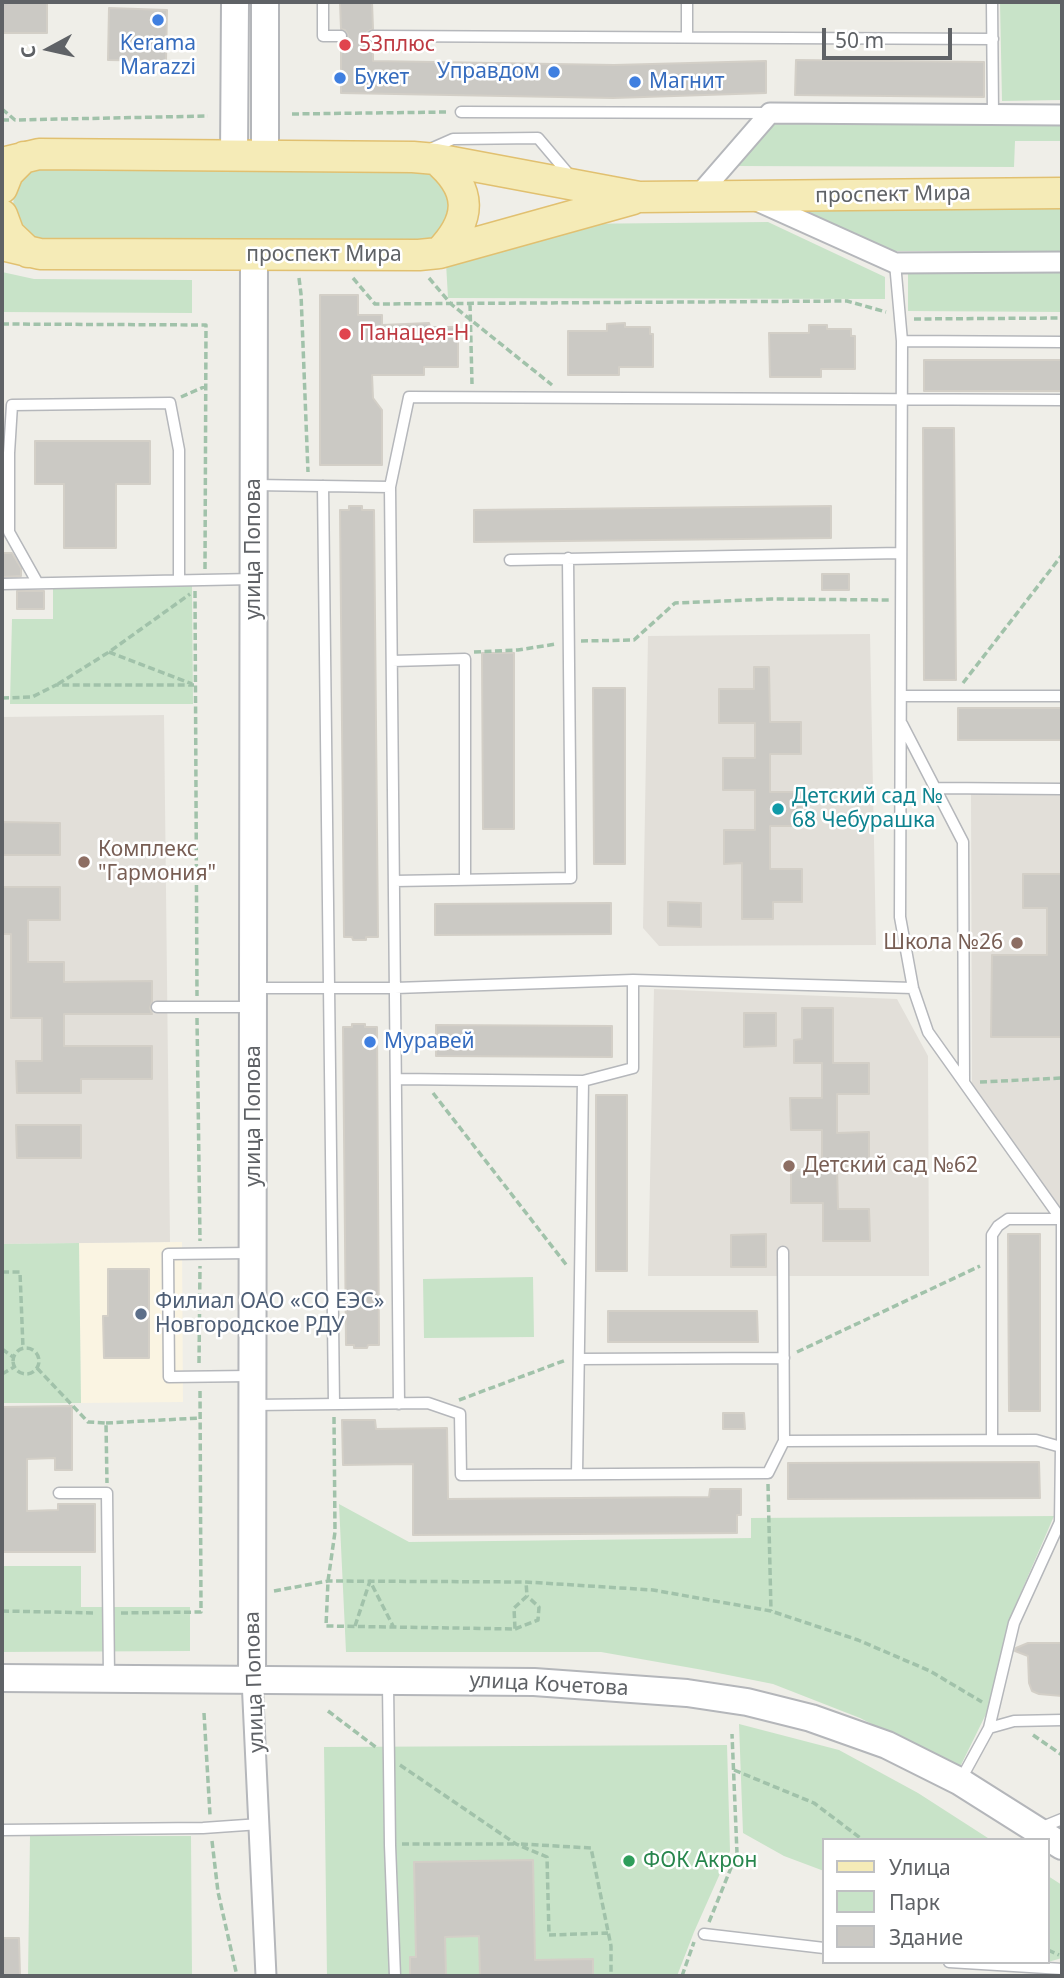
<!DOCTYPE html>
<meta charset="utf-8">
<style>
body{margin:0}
#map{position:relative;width:1064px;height:1978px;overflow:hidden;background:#efeee8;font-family:"Noto Sans",sans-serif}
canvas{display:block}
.frame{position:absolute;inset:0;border:4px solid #5f6266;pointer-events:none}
.legend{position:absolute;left:822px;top:1838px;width:228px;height:126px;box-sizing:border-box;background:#fff;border:2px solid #bfc0c2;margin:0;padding:9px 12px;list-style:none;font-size:21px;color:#5f6266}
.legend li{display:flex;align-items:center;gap:14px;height:35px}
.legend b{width:35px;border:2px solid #bfc0c2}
.north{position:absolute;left:14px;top:14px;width:70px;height:70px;-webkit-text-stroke:5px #fff;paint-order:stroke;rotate:262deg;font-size:19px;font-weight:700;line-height:28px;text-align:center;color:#5f6266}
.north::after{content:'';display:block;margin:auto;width:24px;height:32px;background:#5f6266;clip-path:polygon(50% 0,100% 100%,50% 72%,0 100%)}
.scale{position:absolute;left:822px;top:28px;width:130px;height:32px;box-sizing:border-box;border:4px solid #5f6266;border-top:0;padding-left:9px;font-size:21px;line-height:24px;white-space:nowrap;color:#5f6266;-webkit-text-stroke:5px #fff;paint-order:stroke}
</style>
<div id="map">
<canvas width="1064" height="1978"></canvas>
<div class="frame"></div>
<ul class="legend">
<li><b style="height:9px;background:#f5ebb7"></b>Улица</li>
<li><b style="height:19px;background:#c8e3c8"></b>Парк</li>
<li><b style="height:19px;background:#cbc9c4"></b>Здание</li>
</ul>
<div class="north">С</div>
<div class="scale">50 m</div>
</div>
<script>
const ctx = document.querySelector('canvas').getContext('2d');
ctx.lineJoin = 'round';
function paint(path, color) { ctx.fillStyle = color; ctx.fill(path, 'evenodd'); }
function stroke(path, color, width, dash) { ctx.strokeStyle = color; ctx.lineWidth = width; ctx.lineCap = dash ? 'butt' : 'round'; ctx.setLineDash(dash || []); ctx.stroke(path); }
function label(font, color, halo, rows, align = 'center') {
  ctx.font = font + ' "Noto Sans",sans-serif'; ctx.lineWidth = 5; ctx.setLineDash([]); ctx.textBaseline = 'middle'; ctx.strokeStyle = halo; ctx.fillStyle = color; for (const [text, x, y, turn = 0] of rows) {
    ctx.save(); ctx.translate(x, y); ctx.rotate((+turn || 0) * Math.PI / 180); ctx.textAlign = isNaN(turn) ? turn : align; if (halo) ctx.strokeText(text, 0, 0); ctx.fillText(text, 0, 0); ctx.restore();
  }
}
paint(new Path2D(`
 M182,1242L183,1402L81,1403L79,1243Z`), '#faf4e2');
paint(new Path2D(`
 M870,634L876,945L659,946L643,928L648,636Z
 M164,715L170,1242L2,1244V717Z
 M971,794L1062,795V1215L972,1090Z
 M654,989L897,999L928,1056L929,1276H648Z`), '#e2dfd9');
paint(new Path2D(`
 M1000,2H1062V100L1002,101Z
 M775,122H1062V141H1015L1014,167L734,166Z
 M428,167L456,206L437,243L40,245L22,232L13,207L14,193L25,173L34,168Z
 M1062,206V251H887L795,211Z
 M768,222L885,277V299L448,298L446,263L568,224Z
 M908,269H1062V312L908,311Z
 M2,272L34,279L192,280V313L2,312Z
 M53,585L192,586L193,704H10L12,619H53Z
 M79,1243L81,1403H2V1244Z
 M533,1277L534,1337L424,1338L423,1279Z
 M339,1504L409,1542L751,1538V1518L1054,1516L1009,1620L987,1712L959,1769L860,1718L773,1684L703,1670L601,1652H346Z
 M2,1566H81V1607H190V1651L2,1652Z
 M739,1724L839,1750L918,1793L991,1840H824V1871L784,1856L743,1833Z
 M727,1745L730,1851L694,1932L677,1976H593L592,1959L535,1960L532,1860L414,1863L416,1937L479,1936L480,1976H327L324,1747Z
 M30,1836H191L192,1976H28Z
 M1048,1876L1062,1885V1958L1048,1962Z`), '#c8e3c8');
const building = new Path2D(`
 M2,2H47V33H2Z
 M340,2H372L373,29L367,32L366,37L373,43V61L614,65L766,61V93L613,98L341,93V43L347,40L348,35L345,30L341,29Z
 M109,8L167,10L166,61L108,60Z
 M796,60L984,62V97L795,95Z
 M320,295H358V315H382V325L429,323L430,327H454V334H458V367H424V375H372L373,398L382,410V465H320Z
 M625,323V327H650V334H653V367H619V375H568V331H607V324Z
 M809,325H827V329H851V336H855V369H821V377H770L769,333H809Z
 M924,360H1062V391H924Z
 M923,428H954L956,680H924Z
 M35,441H150V484H116V548H64V484H35Z
 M349,506H362V510H374L378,937H366V940H353L352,937H344L340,510H349Z
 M831,506V538L474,542V510Z
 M2,553H12L21,568V576L2,577Z
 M822,574H849V590H822Z
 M17,591H44V609H17Z
 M482,653H514V829H483Z
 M754,667H769L770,722H801V754H770V792H802V826H770V869H802V902H773V919H742V863L724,864V830H755V790H723V758H755V723H719V689H754Z
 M593,688H625V864H594Z
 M958,708H1062V740H958Z
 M2,822L60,823V855H2Z
 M1023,874H1062V1037H991L992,955H1047V908H1023Z
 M2,887H60V920H28V962H64V982L152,981V1002L150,1008L152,1014H64V1046H152V1079H81V1093H17L16,1061H42V1018H11V934H2Z
 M668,902L701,903V927L668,926Z
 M611,903V934L435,935V904Z
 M802,1008H833V1063H869V1094H837V1133L869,1132V1166H837L838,1209H869L870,1241H823V1203H791V1170H822V1130H791L790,1098H822V1063H794V1040L802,1039Z
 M744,1013H776V1046L744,1047Z
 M352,1024H365V1027H377L379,1345H368L367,1348H354V1345H346L343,1027H352Z
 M436,1025L612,1026V1057L436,1056Z
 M596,1095H627V1271H596Z
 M16,1125H81V1158H17Z
 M766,1234V1267H731V1235Z
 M1008,1234H1040V1411H1009Z
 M108,1269H149V1358H104L103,1316H108Z
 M608,1311H757L758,1342H608Z
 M72,1406V1470H55V1458L27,1459V1511L58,1510V1504H95V1552H2V1407Z
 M723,1413H744L745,1429H723Z
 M342,1420H375L376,1429L447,1428L448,1499L709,1497L710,1489H741V1515H737V1533L413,1535V1464L343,1465Z
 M1039,1462L1040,1498L788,1499V1463Z
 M1028,1643H1062V1696L1039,1694L1032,1691L1029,1683L1028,1656L1015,1651L1016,1648Z
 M533,1860L535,1960L593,1959V1976H480L479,1936L445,1937L446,1976H410V1957H416L414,1862Z
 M2,1938H19L20,1976H2Z`);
paint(building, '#cbc9c4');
stroke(building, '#d3cfc7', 2);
const lane = new Path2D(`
 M323,2V36H341
 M992,2L993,115
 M373,36L993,39
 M687,36V2
 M461,112L768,113
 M428,150L453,139L538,138L571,177
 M895,263L902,341L900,917L913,988L928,1032L1061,1219
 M902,341L1062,342
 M254,485L390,487
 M323,486L334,1404
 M510,560L901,553
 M37,582L9,532V453L12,405L170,403L179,450V580
 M2,584L253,579
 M392,661L465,659V880
 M901,696H1062
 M902,724L963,842L964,1082
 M935,788L1062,789
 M394,881L571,878L568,558
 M254,988H395L633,980L913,988
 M157,1007H253
 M396,1079L583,1081L577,1474
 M583,1081L633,1068V980
 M1062,1216V1447
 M783,1252L784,1441
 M250,1253L168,1254L169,1377L250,1376
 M579,1359L784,1358
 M399,1404L390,487L409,397L1062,400
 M253,1405L428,1403L460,1414L461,1475L768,1473L784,1441L1036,1440L1061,1447L1060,1522L1014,1623L989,1728L960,1781
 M992,1439V1235L998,1226L1008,1219H1061
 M59,1493H107L109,1677
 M388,1684L390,1845L395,1976
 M989,1728L1014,1721L1062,1720
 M1040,1828L1062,1819
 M2,1830L203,1828L260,1824
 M704,1934L824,1948
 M949,1962L1062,1969`);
const street = new Path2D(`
 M697,197L770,113L1062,115
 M755,200L895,263L1062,262
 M252,1679L266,1976`);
const secondary = new Path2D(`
 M265,2V156
 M234,156L235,2
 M2,1678L534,1682L687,1693L747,1702L811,1718L887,1745L959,1781L1062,1846
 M252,1679L254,254`);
const primary = new Path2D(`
 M436,159C473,190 472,219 439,253
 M2,163L39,154L413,157L436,159L639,197L1062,193
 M2,188L8,173L24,157
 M2,215L9,234L28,252
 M2,245L40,254L419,255L439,253L633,199`);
stroke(lane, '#b5b7bb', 13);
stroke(street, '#b5b7bb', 23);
stroke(secondary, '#b4b6ba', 30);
stroke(primary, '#e1c070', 33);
stroke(new Path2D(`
 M2,109L15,120L208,116
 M292,114L448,112
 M2,120H12
 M299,278L301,294L308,472
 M353,278L375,304L847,301L886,312
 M429,278L451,304L552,385
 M470,304L472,384
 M914,319L1062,318
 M2,324L206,325L205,569
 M181,397L206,386
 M195,591L197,996
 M581,641L634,640L675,603L772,599L889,600
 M109,652L192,684
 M474,652L518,650L556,644
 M963,683L1062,555
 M58,684L109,652L190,594
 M2,698L32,697L56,685H194
 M197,1018L200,1241
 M980,1082L1062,1078
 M433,1093L568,1267
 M2,1272H20L23,1348
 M13 1361a13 13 0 1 1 26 0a13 13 0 1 1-26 0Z
 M2,1349L13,1357
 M797,1352L980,1266
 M199,1363L200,1266
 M37,1368L88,1422L106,1423L107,1483
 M2,1374L14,1367
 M459,1400L566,1360
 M334,1417L335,1532L328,1581L326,1626L515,1629L514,1608L527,1596L526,1582
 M106,1423L200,1418
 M768,1484L771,1611
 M274,1591L328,1581L526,1582L653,1590L771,1611L858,1640L930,1671L982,1702
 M2,1611L96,1613
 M121,1613L201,1612L200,1389
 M355,1626L370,1581L393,1626
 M515,1629L538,1620L539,1607L527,1596
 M328,1711L377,1748
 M204,1713L210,1815
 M1033,1735L1062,1755
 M400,1765L516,1844L547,1857L549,1935L608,1933
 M734,1770L814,1803L863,1840
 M212,1841L218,1892L237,1976
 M402,1844H514
 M521,1844L591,1848L611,1946V1976
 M709,1922L737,1853L732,1734
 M1048,1950L1059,1955
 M682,1976L694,1942`), '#a1c2aa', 3.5, [7, 3.5]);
stroke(lane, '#fff', 10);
stroke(street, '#fff', 19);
stroke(secondary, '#fff', 26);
stroke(primary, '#f5ebb7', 30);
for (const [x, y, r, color] of [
 [158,20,7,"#3f7fe0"],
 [345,45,7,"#e0444e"],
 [554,72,7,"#3f7fe0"],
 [340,78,7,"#3f7fe0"],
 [635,82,7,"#3f7fe0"],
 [345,334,7,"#e0444e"],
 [778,809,7,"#0f9aa8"],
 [84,862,7,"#8d6e63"],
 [1017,943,7,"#8d6e63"],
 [370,1042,7,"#3f7fe0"],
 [789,1166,7,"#8d6e63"],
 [141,1314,7,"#5c6f8a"],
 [629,1861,7,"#2e9e5b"]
]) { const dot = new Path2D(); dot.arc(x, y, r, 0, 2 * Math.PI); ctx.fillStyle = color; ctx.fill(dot); stroke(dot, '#fff', 2.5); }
label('21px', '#366cbe', '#fff', [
 ["Kerama",158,44,"center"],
 ["Marazzi",158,68,"center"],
 ["Управдом",540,72,"right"],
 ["Букет",354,78],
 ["Магнит",649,82],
 ["Муравей",384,1042]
], 'left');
label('21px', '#be3a42', '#fff', [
 ["53плюс",359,45],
 ["Панацея-Н",359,334]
], 'left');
label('21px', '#5f6266', '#fff', [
 ["проспект Мира",893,195,-1],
 ["проспект Мира",324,255],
 ["улица Попова",254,549,-90],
 ["улица Попова",254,1116,-90],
 ["улица Попова",255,1682,-92],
 ["улица Кочетова",549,1685,3]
]);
label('21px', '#0d838f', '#fff', [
 ["Детский сад №",792,797],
 ["68 Чебурашка",792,821]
], 'left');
label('21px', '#785e54', '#fff', [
 ["Комплекс",98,850],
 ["\"Гармония\"",98,874],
 ["Школа №26",1003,943,"right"],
 ["Детский сад №62",803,1166]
], 'left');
label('21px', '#4e5e75', '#fff', [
 ["Филиал ОАО «СО ЕЭС»",155,1302],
 ["Новгородское РДУ",155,1326]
], 'left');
label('21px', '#27864d', '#fff', [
 ["ФОК Акрон",643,1861]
], 'left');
</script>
